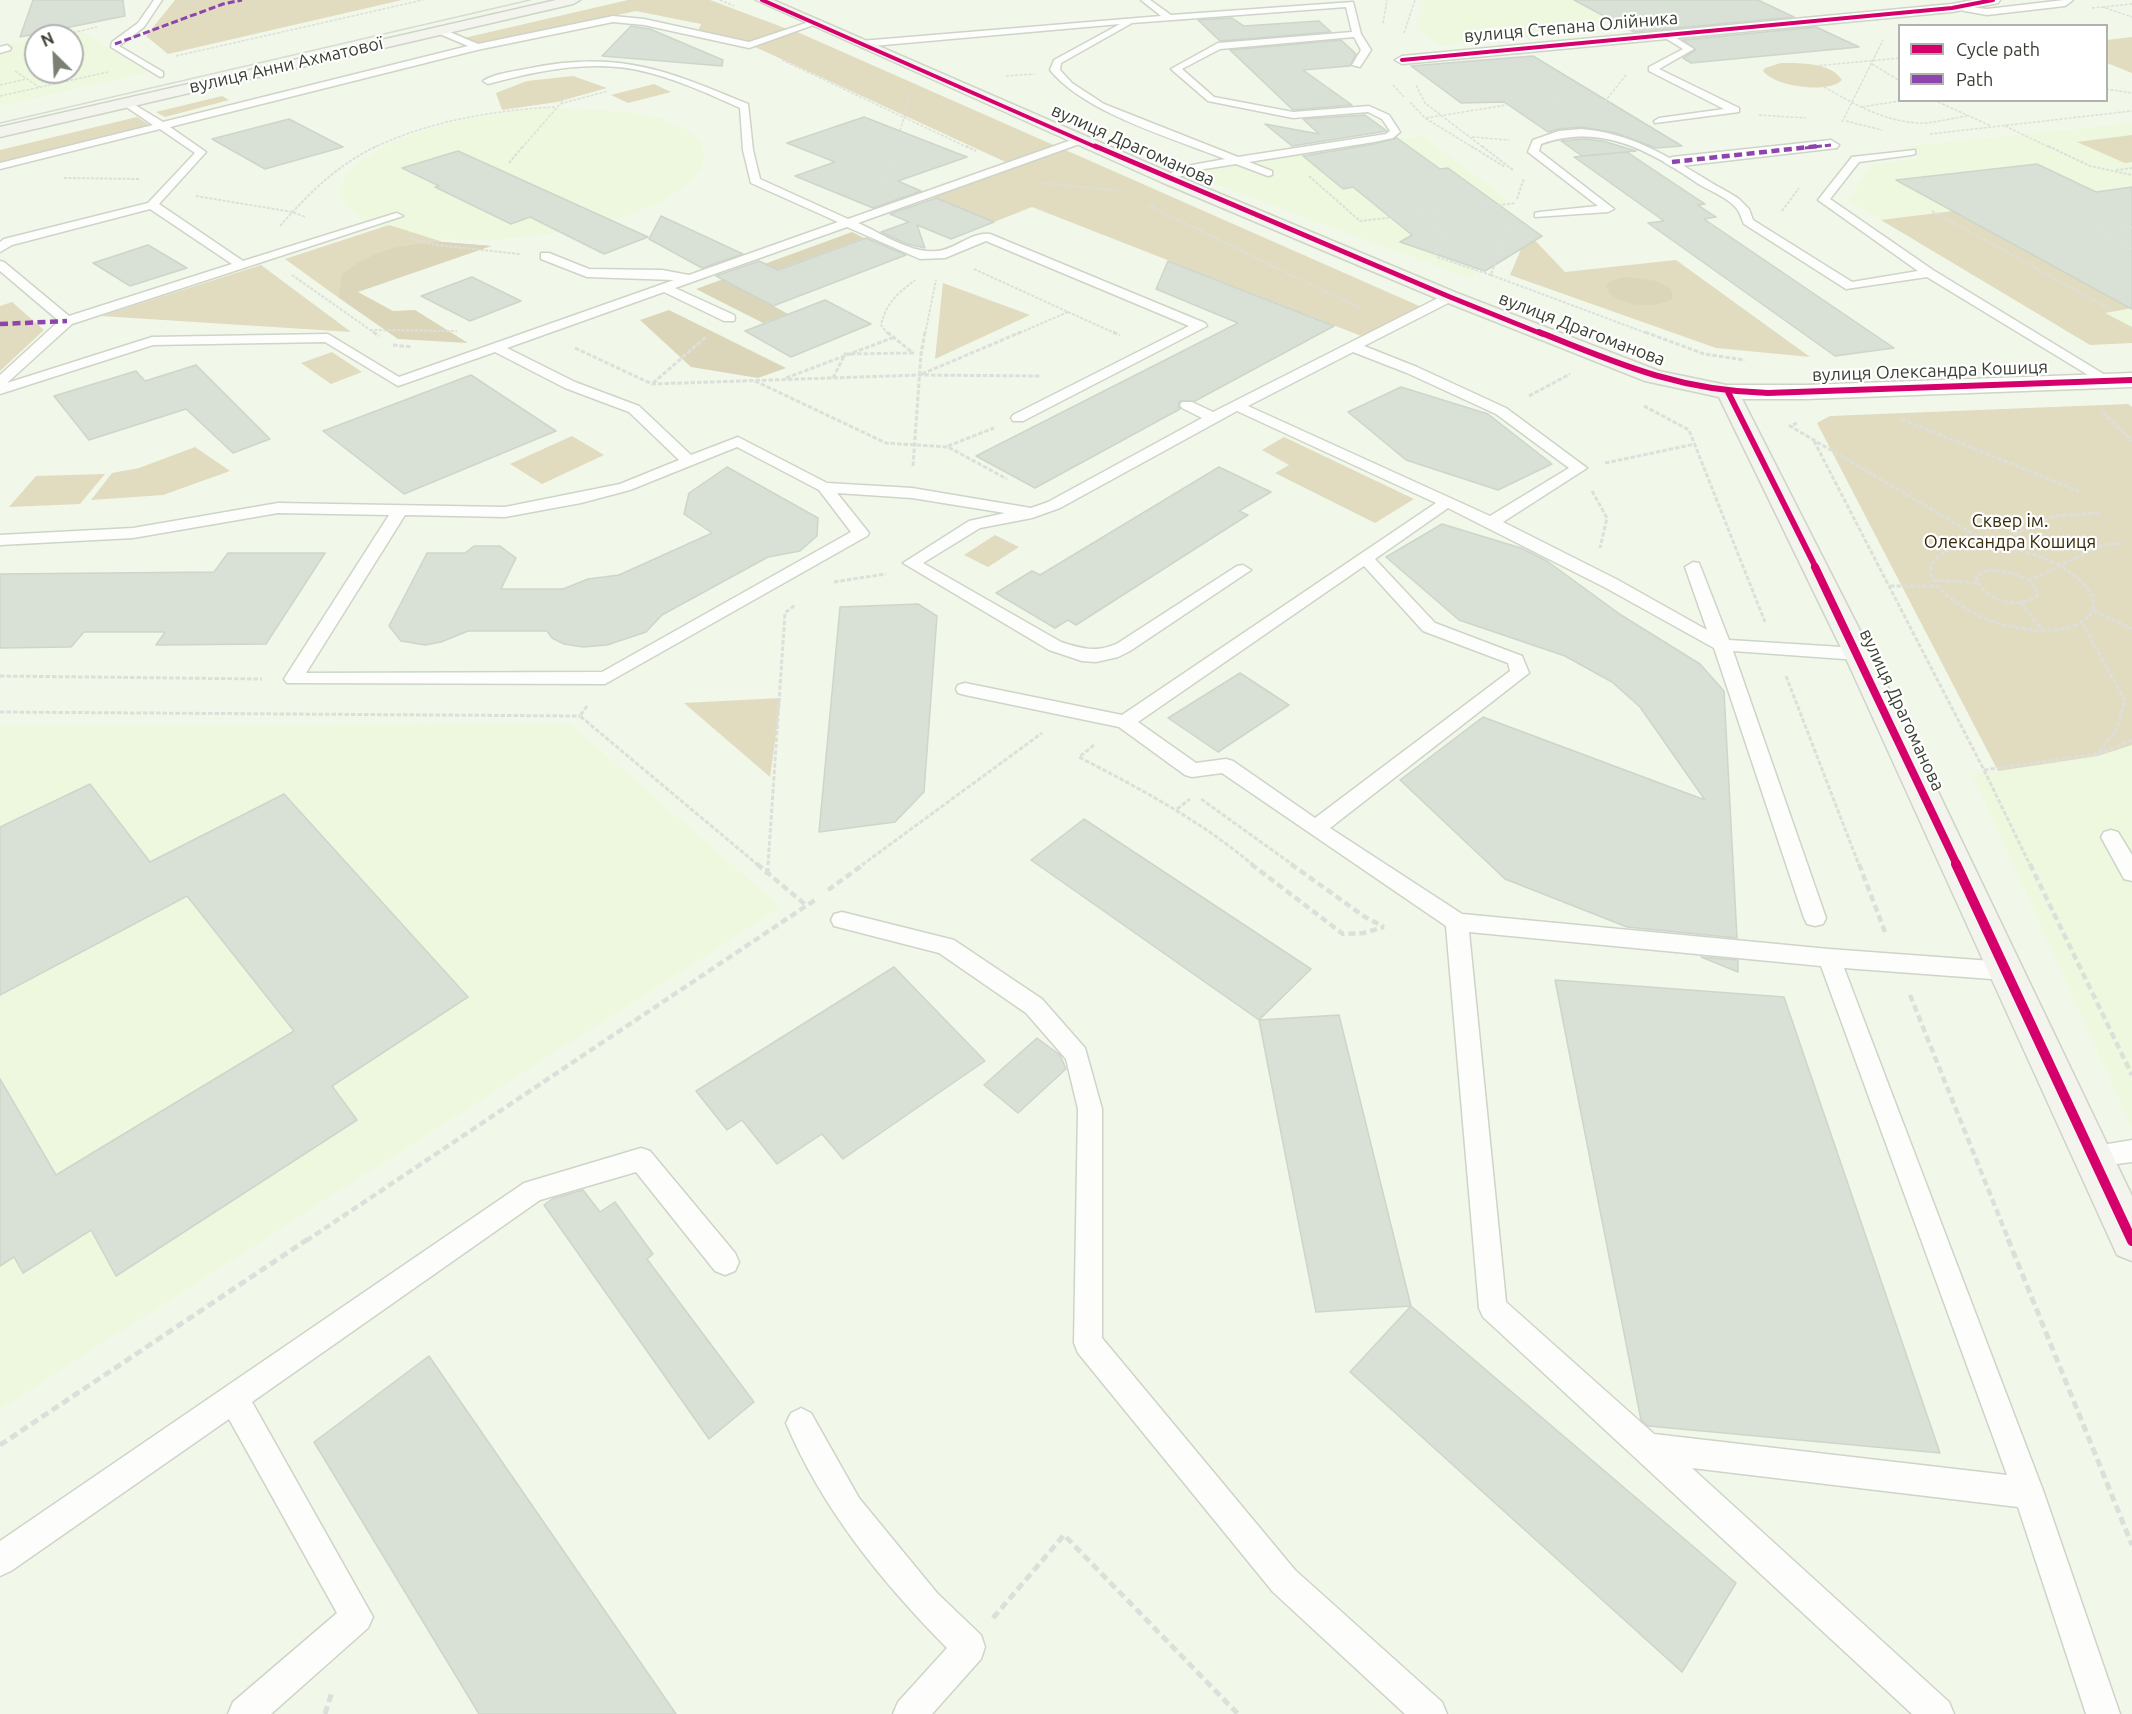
<!DOCTYPE html>
<meta charset="utf-8">
<style>
body{margin:0}
#map{position:relative;width:2132px;height:1714px;overflow:hidden;background:#f1f8e9;font-family:Ubuntu,sans-serif}
canvas{display:block}
.legend{position:absolute;left:1898px;top:24px;width:210px;height:78px;box-sizing:border-box;background:#fff;border:2px solid #b0b2ae;margin:0;padding:8px 10px;list-style:none;font-size:18px;color:#3a3f34}
.legend li{display:flex;align-items:center;gap:12px;height:30px}
.legend b{width:30px;border:2px solid #b0b2ae}
.north{position:absolute;left:24px;top:24px;width:60px;height:60px;box-sizing:border-box;background:#fff;border:2px solid #b0b2ae;border-radius:50%;rotate:336deg;font-size:16px;font-weight:700;line-height:24px;text-align:center;color:#3a3f34}
.north::after{content:'';display:block;margin:auto;width:21px;height:27px;background:#7a8073;clip-path:polygon(50% 0,100% 100%,50% 72%,0 100%)}
</style>
<div id="map">
<canvas width="2132" height="1714"></canvas>
<ul class="legend">
<li><b style="height:8px;background:#d6006c"></b>Cycle path</li>
<li><b style="height:8px;background:#8e44ad"></b>Path</li>
</ul>
<div class="north">N</div>
</div>
<script>
const ctx = document.querySelector('canvas').getContext('2d');
ctx.lineJoin = 'round';
function paint(path, color) { ctx.fillStyle = color; ctx.fill(path, 'evenodd'); }
function stroke(path, color, width, dash) { ctx.strokeStyle = color; ctx.lineWidth = width; ctx.lineCap = dash ? 'butt' : 'round'; ctx.setLineDash(dash || []); ctx.stroke(path); }
function label(font, color, halo, rows, align = 'center') {
  ctx.font = font + ' Ubuntu,sans-serif'; ctx.lineWidth = 4.5; ctx.setLineDash([]); ctx.textBaseline = 'middle'; ctx.strokeStyle = halo; ctx.fillStyle = color; for (const [text, x, y, turn = 0] of rows) {
    ctx.save(); ctx.translate(x, y); ctx.rotate((+turn || 0) * Math.PI / 180); ctx.textAlign = isNaN(turn) ? turn : align; if (halo) ctx.strokeText(text, 0, 0); ctx.fillText(text, 0, 0); ctx.restore();
  }
}
paint(new Path2D(`
 M1424,0H1682L1728,20L1440,46L1417,28Z
 M79,30L148,72L0,106V46L36,38V72H72V36H47Z
 M556,108L630,112L660,118L683,128L699,140L705,154L702,169L687,185L663,201L629,215L587,227L541,235L493,240L443,239L400,233L367,223L347,208L340,192L346,175L364,158L393,142L428,129L469,118L513,111Z
 M2132,123V343L2090,345L1848,200L1873,164L1921,158L1901,147Z
 M1422,136L1507,199L1472,279L1190,175L1211,168Z
 M570,724L781,907L0,1409V725Z
 M2132,745V1127L1972,774L2098,756Z`), '#edf8df');
paint(new Path2D(`
 M175,0H402L168,54L146,36Z
 M628,0H710L790,30L749,44L698,32L701,24L636,11L479,45L464,38Z
 M795,31L1058,147L1010,164L753,46Z
 M2132,37V73L2107,63V40Z
 M1781,63C1799,63 1831,62 1842,80C1829,94 1775,87 1763,71L1765,68Z
 M573,76L607,88L557,102L502,110L496,93L527,81Z
 M654,84L671,92L628,103L611,95Z
 M222,96L229,100L165,117L156,112Z
 M137,117L151,126L0,163V150Z
 M2132,135V162L2125,163L2077,142Z
 M1061,148L1426,309L1369,339L1032,207L994,222L931,196Z
 M1953,211L2132,308L2105,313L2132,327V343L2090,345L1881,220Z
 M389,225L443,242L491,246L339,298L285,259Z
 M1528,233L1565,272L1676,260L1810,357L1716,348L1510,275Z
 M261,265L351,332L101,316Z
 M943,283L1030,315L935,359Z
 M12,302L44,330L0,371V306Z
 M332,352L362,372L331,384L301,363Z
 M2128,404L2132,407V745L2098,756L1998,771L1817,423L1830,416Z
 M572,436L604,455L542,484L510,464Z
 M1284,437L1414,499L1375,523L1275,473L1289,465L1262,450Z
 M195,447L230,471L163,495L91,500L112,473L139,468Z
 M105,474L80,504L9,507L36,476Z
 M995,535L1019,547L988,567L964,555Z
 M781,698L770,777L684,703Z`), '#e1dbbf');
paint(new Path2D(`
 M852,232L864,238L735,285L788,314L763,323L696,289Z
 M443,242L491,246L358,292L393,311L415,310L468,343L398,339L339,298L342,274C377,248 401,245 443,242Z
 M1625,277L1656,281L1671,289L1673,298C1659,310 1609,307 1606,285L1610,281Z
 M669,310L786,368L758,378L691,367L640,320Z`), '#dbd5b9');
const building = new Path2D(`
 M33,0H123L125,16L20,37Z
 M1574,0H1758L1794,17L1634,32Z
 M1232,18L1244,26L1319,21L1331,32L1220,41L1198,20Z
 M631,26L650,29L723,60L722,66L602,56Z
 M1816,27L1859,47L1691,63L1683,58L1696,50L1683,40Z
 M1341,40L1356,54L1350,66L1303,70L1352,105L1293,110L1230,50Z
 M1533,56L1682,146L1656,148L1616,133L1581,127L1559,129L1548,132L1504,102L1461,103L1411,66Z
 M1365,115L1387,131L1292,146L1265,124L1319,134L1303,119Z
 M864,117L967,157L898,181L921,191L873,208L795,176L835,162L787,143Z
 M289,119L343,147L265,169L212,139Z
 M1397,138L1440,169L1448,168L1542,236L1485,271L1400,242L1412,235L1353,187L1343,189L1303,156L1374,144Z
 M1584,139L1603,141L1636,151L1582,156L1561,141Z
 M458,151L500,170L648,237L604,254L530,217L511,224L435,187L439,186L402,168Z
 M1627,152L1705,204L1698,205L1716,217L1704,219L1894,348L1835,356L1648,223L1664,221L1574,157Z
 M2037,164L2096,192L2132,187V309L1896,180Z
 M936,198L994,222L951,239L917,225L925,248L907,244L881,232L909,222L890,214Z
 M661,216L743,254L702,268L649,239Z
 M866,238L906,255L773,306L716,276L759,261L778,270Z
 M148,245L187,268L130,286L93,263Z
 M1168,261L1334,326L1195,401H1180L1178,406L1180,409L1035,488L976,456L1238,323L1156,289Z
 M472,277L521,301L470,321L421,296Z
 M825,300L871,324L791,357L745,331Z
 M196,365L270,439L233,453L186,409L89,440L54,396L136,371L145,381Z
 M471,375L556,431L404,494L323,431Z
 M1401,387L1488,414L1552,464L1498,490L1406,460L1348,412Z
 M727,467L818,518L817,536L800,551L768,557L662,615L646,632L607,645L583,647L564,644L552,638L547,631H468L441,642L425,645L401,641L389,626L427,553H465L474,546H500L516,558L501,589H563L588,579L619,575L712,533L684,514L689,493Z
 M1219,467L1271,492L1239,511L1248,515L1076,625L1068,620L1055,628L996,593L1032,571L1040,575Z
 M1442,524L1521,548L1547,561L1621,615L1700,664L1724,691L1737,938L1627,927L1505,879L1400,780L1483,717L1705,800L1640,707L1612,682L1565,656L1459,620L1386,557Z
 M228,553H325L266,644L156,645L165,632H84L71,647L0,648V574L214,572Z
 M918,604L937,616L924,792L895,822L819,832L840,607Z
 M1240,673L1289,705L1218,752L1168,718Z
 M90,784L150,862L284,794L468,997L332,1086L357,1120L116,1276L91,1230L23,1273L14,1257L0,1266V1079L56,1175L294,1031L187,896L0,995V827Z
 M1084,819L1311,969L1259,1020L1031,860Z
 M1701,957L1738,960V972Z
 M894,967L985,1061L843,1159L822,1134L777,1164L742,1120L727,1130L696,1091Z
 M1555,980L1784,997L1940,1453L1648,1426L1641,1420Z
 M1339,1015L1411,1306L1316,1312L1259,1020Z
 M1037,1038L1060,1055L1066,1069L1018,1113L984,1085Z
 M583,1190L600,1212L615,1202L653,1254L647,1259L754,1402L709,1439L544,1205L552,1199Z
 M1411,1306L1736,1583L1682,1672L1350,1372Z
 M429,1356L676,1714H479L314,1442Z`);
paint(building, '#d9e1d6');
stroke(building, '#ced5cb', 1.5);
const lane = new Path2D(`
 M154,0H162L144,27L119,46L163,72V76L160,77L111,47L112,42L138,23Z
 M1141,0H1150L1171,15L1353,2L1361,34L1371,50L1360,67L1352,65L1361,50L1354,37L1220,49L1182,69L1214,97L1293,112L1369,106L1389,115L1400,132L1393,138L1374,142L1249,162L1272,171V175L1268,176L1236,164L1198,170L1167,181L1162,178L1163,176L1192,165L1225,159C1172,138 1085,113 1050,70L1054,60L1120,24L861,47L857,44L861,41L1161,16ZM1346,7L1352,32L1218,43L1171,69L1208,101L1293,118L1368,112L1382,119L1390,131L1386,134L1238,157L1104,104L1072,83L1060,70L1061,63L1132,23Z
 M2064,0H2073L2065,6L1987,15L1948,8L1952,5L1987,9Z
 M613,16L644,19L749,42L812,21L819,23L749,48L644,25L613,22L477,50L170,127L206,152L159,204L243,261L393,214L397,213L403,216L72,324L7,383L152,337L328,334L399,377L674,280L587,277L541,259V253H549L589,269L662,270L689,275L838,222L751,183L743,150L740,108C711,95 681,81 650,73C596,58 541,70 488,84L483,81C495,73 517,71 531,68C619,50 669,71 748,104L753,150L760,179L848,219L1077,138H1085V142L858,223C881,233 911,254 937,251C954,250 973,231 990,234L1205,323L1207,326L1023,421H1013L1011,418L1013,415L1189,326L986,241L945,258L920,259L847,227L675,288L734,315L735,318L734,321H724L664,292L507,348L575,382L639,406L691,455L738,437L827,483L912,488L1031,508L1048,502L1202,418L1182,408L1180,405L1182,402H1192L1213,412L1446,294H1454L1456,297L1454,300L1364,346L1417,367L1506,408L1587,468L1503,522L1618,580L1707,630L1685,567L1693,562L1699,563L1729,640L1858,648L1864,650L1867,654L1864,658L1858,660L1733,651L1826,918L1823,924L1815,926L1807,924L1804,918L1714,648L1606,588L1448,508L1375,559L1435,623L1522,656L1529,673L1330,828L1462,914L1829,949L2005,962L2013,965L2016,971L2013,977L2005,980L1844,968L2044,1493L2120,1714H2086L2018,1507L1692,1468L1949,1702L1954,1714H1912L1483,1317L1479,1308L1446,926L1222,773L1192,777L1185,775L1119,727L965,695L958,693L956,689L958,685L965,683L1122,715L1436,503L1237,411L1060,508L1032,518L980,528L923,563L1061,642C1082,649 1097,653 1118,643L1237,566L1243,565L1251,570L1130,651L1118,657L1096,662L1082,661L1049,650L903,563L969,521L1005,513L912,498L837,493L869,533L867,536L605,684L287,683L284,679L389,515L278,513L133,538L0,545V535L133,528L278,503L505,507L620,484L679,460L629,412L565,388L495,352L398,386L325,342L153,345L0,394V375L59,321L0,271V261L4,262L69,316L232,264L150,209L12,245L0,252V242L4,239L148,203L195,153L160,129L0,169V163L153,125L122,104L120,102L125,99L163,122L468,46L435,32V28L438,27L478,44ZM1353,352L1407,373L1496,414L1569,468L1490,516L1248,406ZM737,447L819,490L851,532L602,672L306,673L405,515L505,517L581,503L630,490ZM1364,566L1423,631L1508,663L1510,671L1315,818L1233,761L1226,759L1196,763L1138,722ZM1469,932L1821,966L2007,1475L1654,1434L1506,1302Z
 M1665,31L1694,49L1659,69L1739,108V112L1655,123L1654,121L1659,118L1724,109L1649,71V67L1683,49L1662,36L1661,34Z
 M7,45L11,48L10,50L0,53V47Z
 M1581,129C1630,133 1666,155 1707,180C1718,187 1729,192 1739,199L1749,209L1753,220L1852,282L1918,271L1818,200L1852,157L1915,150V154L1911,155L1859,162L1830,199L1933,270L2115,381L2108,385L2103,384L1927,277L1846,289L1744,224C1742,220 1741,216 1739,212C1731,198 1709,191 1697,183C1648,150 1601,123 1541,144L1539,151L1614,209L1608,212L1535,217V213L1539,212L1598,206L1528,152L1533,140L1559,131Z
 M2111,830L2118,832L2132,855V881L2124,879L2101,837L2104,832Z
 M842,912L954,940L1042,999L1085,1048L1102,1109V1338L1295,1570L1442,1702L1447,1714H1405L1273,1592L1078,1353L1074,1343L1078,1109L1066,1059L1026,1013L939,953L834,926L831,920L834,914Z
 M2132,1140V1162L2093,1167L2084,1164L2080,1156L2084,1148Z
 M641,1148L650,1151L735,1253L739,1262L735,1271L725,1275L715,1271L636,1172L540,1200L252,1402L373,1617L368,1628L271,1714H228L233,1702L337,1613L229,1419L11,1571L0,1576V1541L524,1183Z
 M801,1408L811,1413L859,1498L937,1593L981,1635L985,1647L981,1659L932,1714H893L898,1702L947,1648C882,1582 822,1509 786,1423L791,1413Z`);
const street = new Path2D(`
 M1973,0H2000L1998,3L1952,12L1402,64L1395,60L1402,56L1952,4Z
 M1831,140L1839,145L1837,148L1672,167L1664,162L1672,157Z
 M2132,373V387L1806,399H1728L1720,397L1717,392L1720,387L1728,385H1806Z`);
const secondary = new Path2D(`
 M556,0H580L573,4L0,137V127Z
 M756,0H773L1173,174L1457,293L1659,371L1736,387L1872,654L2132,1196V1261L2117,1255L1844,654L1719,397L1645,381L1443,301L1161,182Z`);
stroke(lane, '#ced4c8', 3);
stroke(street, '#ced4c8', 3);
stroke(secondary, '#ced4c8', 3);
stroke(new Path2D(`
 M720,0L734,6
 M2132,4L2103,7L2132,17
 M181,6L197,0
 M2092,8L2103,7
 M1383,23L1387,0
 M1404,33L1415,0
 M60,36L97,27
 M176,56L423,0
 M782,60L969,148
 M1872,64L1900,81
 M1815,66L1900,58
 M15,71L39,87
 M1006,76L1034,74
 M0,85L26,79
 M1393,85L1404,97
 M1416,85L1425,103L1484,148
 M1824,87C1854,104 1885,122 1920,123C1936,123 1952,118 1967,116
 M2106,89L2132,93
 M0,96L108,72
 M1556,97L1566,107
 M1934,100L1991,126
 M1410,102L1425,118L1474,148
 M561,103L571,90
 M1862,107L1905,100
 M1599,109L1626,75
 M1759,115L1806,118
 M1426,118L1556,97L1523,78H1517
 M1846,121L1882,130
 M1842,122L1883,40
 M2005,126L2051,148
 M1930,134L2132,111
 M1472,137L1509,140
 M373,148C430,121 494,110 556,107
 M522,148L560,104L608,91
 M895,148L911,93`), '#dddfdb', 1.5, [3, 1.5]);
stroke(new Path2D(`
 M966,146L976,151
 M1471,146L1505,167
 M1482,146L1513,170
 M2048,146L2090,166L2132,175
 M509,163L523,146
 M2116,170L2132,168
 M1309,176L1360,221L1516,203
 M64,178L140,179
 M1042,183L1124,191
 M885,184L896,146
 M196,196L292,212L306,217
 M1517,199L1524,178
 M1155,204L1149,206L1364,310
 M1782,211L1799,188
 M1932,211L2114,311
 M1420,215L1450,242L1432,256
 M280,226C309,193 337,165 377,146
 M2132,228L2128,226L2096,230L2132,248
 M410,238L435,245L520,254
 M1437,257L1491,275L1512,214
 M974,269L1068,312L1017,334
 M292,275L376,334
 M1491,275L1649,334
 M1068,312L1117,334
 M370,330L457,331
 M888,334L881,325C886,303 898,293 915,280
 M925,334L936,280`), '#dddfdb', 2, [3, 1.5]);
stroke(new Path2D(`
 M373,332L379,336
 M1113,332L1120,335
 M1645,332L1704,354L1745,360
 M393,345L412,347
 M575,348L652,384L919,375L1040,376
 M922,374L1021,332
 M786,378L892,338
 M833,378L845,354L913,353L887,332
 M755,381L886,443L948,447L1007,479
 M653,383L706,337
 M1529,396L1570,374
 M1644,406L1689,430L1765,622
 M2103,412L2132,441
 M1901,419L2083,493
 M1797,423L1790,426L1992,545L2054,516L2099,513
 M1814,441L1984,770L2030,865
 M948,446L994,428
 M1605,463L1695,444
 M913,466L921,354L925,332
 M1592,491L1607,518L1600,548
 M1968,544C2003,546 2039,551 2068,571C2125,611 2075,637 2028,629C2011,627 1995,623 1979,616C1962,608 1911,577 1939,556C1947,549 1958,547 1968,544Z
 M1995,570C2013,573 2032,576 2038,595C2018,611 1987,601 1976,579L1982,572Z
 M1933,580L1977,583
 M2028,581L2103,545L2124,543
 M834,582L886,574
 M1890,586H1936
 M2021,603L2043,631
 M2094,611L2132,629
 M0,676L262,679
 M1786,676L1859,865
 M587,706L580,716L758,865
 M0,712L580,716
 M1094,745L1079,757C1142,790 1198,819 1253,865
 M2098,754L2132,740
 M1984,770L2097,754L2117,729L2125,700L2083,625
 M1201,799L1293,865
 M1177,809L1190,799
 M768,865L785,613L795,605
 M862,865L1042,733`), '#dddfdb', 3, [4.5, 2]);
stroke(new Path2D(`
 M757,864L807,906
 M1251,864L1343,934L1363,933L1384,927
 M1291,864L1365,917L1384,927
 M1859,864L1885,932
 M2030,864L2132,1075
 M767,875L768,864
 M828,890L864,864
 M1910,995L2009,1241
 M306,1241L815,900`), '#dddfdb', 4.5, [7, 4]);
stroke(new Path2D(`
 M2008,1239L2132,1545
 M0,1445L308,1239
 M993,1618L1064,1535L1238,1714
 M325,1714L332,1692`), '#dddfdb', 5, [8, 4.5]);
paint(lane, '#fdfefc');
paint(street, '#fdfefc');
paint(secondary, '#f3f4ee');
stroke(new Path2D(`
 M0,123L530,0`), '#d8dad5', 1.5);
stroke(new Path2D(`
 M115,44L223,4L242,0
 M1805,148L1831,145`), '#8e44ad', 3, [7, 3]);
stroke(new Path2D(`
 M1672,162L1819,146
 M0,324L67,321`), '#8e44ad', 4.5, [8, 4.5]);
stroke(new Path2D(`
 M762,0L1098,148
 M1402,60L1952,8L1993,0`), '#d6006c', 4);
stroke(new Path2D(`
 M1095,146L1450,297L1542,334`), '#d6006c', 5);
stroke(new Path2D(`
 M1539,332C1618,364 1680,391 1768,393L2132,380
 M1728,392L1816,568`), '#d6006c', 6);
stroke(new Path2D(`
 M1815,567L1957,865`), '#d6006c', 8);
stroke(new Path2D(`
 M1956,864L2132,1241`), '#d6006c', 10);
label('18px', '#3a3f34', '#fff', [
 ["вулиця Степана Олійника",1571,27,-5],
 ["вулиця Анни Ахматової",286,65,-13],
 ["вулиця Драгоманова",1133,145,24],
 ["вулиця Драгоманова",1582,329,21],
 ["вулиця Олександра Кошиця",1930,371,-2],
 ["вулиця Драгоманова",1902,710,65]
]);
label('18px', '#362a09', '#fff', [
 ["Сквер ім.",2010,521],
 ["Олександра Кошиця",2010,542]
]);
</script>
